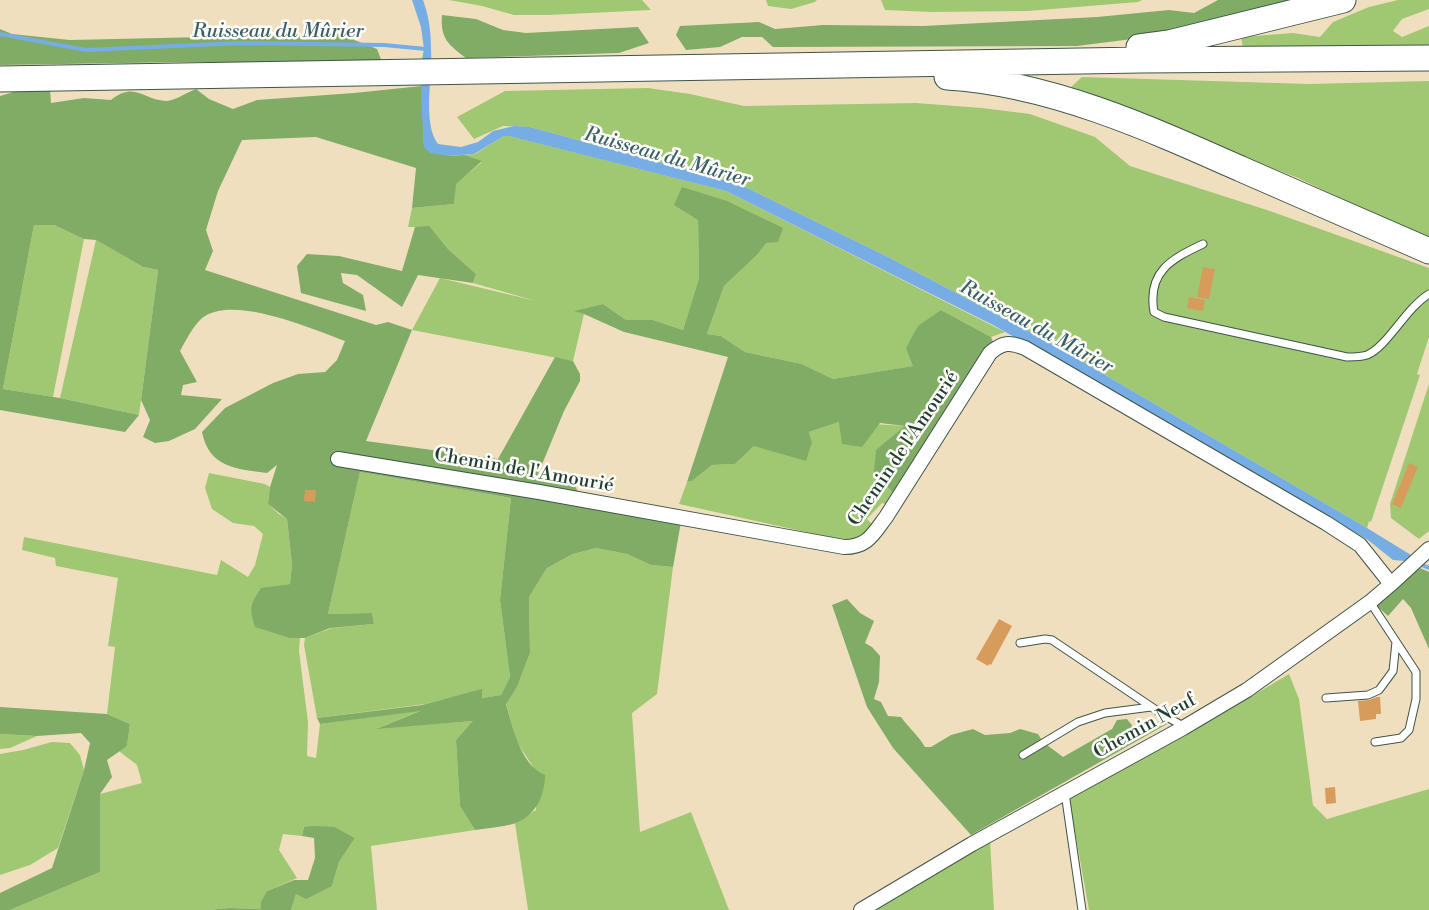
<!DOCTYPE html>
<meta charset="utf-8">
<style>
body{margin:0}
canvas{display:block;background:#f0dfbf}
</style>
<canvas width="1429" height="910"></canvas>
<script>
const ctx = document.querySelector('canvas').getContext('2d');
ctx.lineJoin = 'round';
function paint(path, color) { ctx.fillStyle = color; ctx.fill(path, 'evenodd'); }
function stroke(path, color, width, dash) { ctx.strokeStyle = color; ctx.lineWidth = width; ctx.lineCap = dash ? 'butt' : 'round'; ctx.setLineDash(dash || []); ctx.stroke(path); }
function label(font, color, halo, rows, align = 'center') {
  ctx.font = font + ' "Libre Bodoni",serif'; ctx.lineWidth = 5; ctx.setLineDash([]); ctx.textBaseline = 'middle'; ctx.strokeStyle = halo; ctx.fillStyle = color; for (const [text, x, y, turn = 0] of rows) {
    ctx.save(); ctx.translate(x, y); ctx.rotate((+turn || 0) * Math.PI / 180); ctx.textAlign = isNaN(turn) ? turn : align; if (halo) ctx.strokeText(text, 0, 0); ctx.fillText(text, 0, 0); ctx.restore();
  }
}
paint(new Path2D(`
 M449,0H642L651,10L549,15H514L482,6Z
 M766,0H817L815,2L791,9L768,6Z
 M881,0H1142L1138,2L1028,11L931,12L885,10Z
 M1398,0H1429V9L1402,19L1393,31L1402,37L1429,26V45L1243,48L1241,37L1293,33L1320,37L1333,22L1369,7Z
 M1082,77L1309,84L1429,81V239L1417,235L1298,178L1087,97L1071,87Z
 M648,88L690,94L744,106L916,103L982,108L1030,114L1095,137L1130,166L1270,211L1429,268V337L1417,374L1420,375L1371,522L1369,521L1367,528L1047,341L888,257L739,184L530,127L503,126L474,139L457,117L505,91Z
 M504,136H510L726,191L1005,332L991,337L941,310L914,366L833,379L802,364L745,352L721,336L707,334L724,286L757,255L766,242L698,219L699,278L683,330L653,320H626L603,304L576,311L584,314L573,361L412,330L440,278L536,301L473,283L476,274L448,249L429,227H408L412,208L454,204L455,184L482,162L464,155L475,154Z
 M34,225H54L84,239L53,397L3,389Z
 M96,240L143,267L158,270L139,415L60,398Z
 M1429,384V531L1419,539L1391,518L1390,504Z
 M839,422L906,426L894,494L888,505L882,503L867,519L873,525C865,539 857,540 842,540L679,504L687,482L692,481L712,465L735,464L754,446L812,442L809,432Z
 M360,472L511,498L500,600L510,677L501,695L482,698V690L425,704L317,718L304,645L305,638L332,628L374,624L372,613L328,614Z
 M209,473L265,484L270,487L268,504L279,514L287,519L292,564L290,584L279,586L290,638H300L299,651L308,722L307,756L316,758L320,724L422,710L378,728L474,721L456,740L460,806L475,830L371,846L377,910H291L296,894L332,886L339,862L355,838L335,827H304L302,836L283,834L279,850L297,878L267,891L261,909L229,908L209,910H10L100,872V794L142,783L137,765L119,751L127,746L130,724L107,714L115,647L108,646L118,578L56,566L55,558L22,550L24,537L217,575L221,560L248,577L255,565L263,534L254,526L233,523L212,509L205,488Z
 M596,548L627,554L651,565L673,567L657,694L632,713L640,832L691,812L729,910H528L515,823L536,810V771L516,741L506,703L517,687L530,653L529,597L547,568L573,554Z
 M1289,674L1299,699L1313,805L1327,819L1429,789V910H1089L1069,798L1185,736Z
 M0,734L37,736L10,748L0,749Z
 M52,742L70,743L80,755L84,770L58,848L30,865L0,875V754L23,750Z
 M990,840L994,910H869Z`), '#a0c873');
paint(new Path2D(`
 M1218,0H1296L1232,21L1132,39L1077,46L773,47L762,37H742L720,47L686,50L676,35L680,26L759,22L775,29L823,25L923,26L1097,17L1169,10L1194,13Z
 M442,15L476,19L503,30L526,33L638,27L649,43L619,53L466,58C449,45 440,39 442,15Z
 M0,29L12,34L70,40L339,34L377,49L382,62H187L0,65Z
 M422,86L424,147L450,156L464,155L482,161L456,184L454,204L412,208L416,168L316,137L242,140L218,191L206,230L213,251L205,270L376,325L388,322L412,330L366,441L498,459L555,357L573,361L580,374V381L564,411L536,479L575,486L584,504L681,522L673,567L651,565L627,554L596,548L573,554L547,568L529,597L530,653L517,687L506,704C513,728 520,764 545,775C545,796 535,817 513,824C501,827 487,828 475,830L460,806L456,740L473,721L376,729L420,711L320,724L317,718L422,705L482,689V698L501,695L510,677L500,600L511,498L360,472L328,614L372,613L374,624L330,628L305,638H290L255,627C249,607 250,605 261,588L290,584L292,564L287,519L268,504L270,487L277,465L267,473C237,469 209,468 202,432L225,408L273,383L298,374L325,372L337,360L345,341C312,329 230,293 201,319C192,328 186,340 180,351L197,382L183,385L181,395L222,399L195,429L169,441L155,443L143,437L150,420L141,400L158,270L143,267L96,240L84,239L54,225H34L3,389L60,398L139,415L125,432L0,410V96L17,91L50,90L51,103L84,98L111,100C135,81 143,100 166,101C175,101 187,92 196,89L209,99L233,109L257,100L354,93Z
 M682,187L727,201L783,228L778,242L766,243L757,255L724,286L707,334L721,336L745,352L802,364L833,379L913,366L906,348L918,326L941,310L991,337L993,342L894,494L874,471L876,450L905,426L880,423L862,447L842,444L839,422L809,432L812,442L806,461L754,446L735,464L712,465L692,481L687,482L728,357L624,332L584,314L574,311L603,304L626,320H653L683,330L699,278L698,220L674,205Z
 M429,226L448,249L476,274L473,283L418,275L402,307L357,275L341,273L343,283L363,295L366,311L301,293L297,266L307,254L339,256L402,271L415,227Z
 M1420,568L1429,572V649L1411,608L1403,599L1388,616L1376,605Z
 M847,599L860,613L874,621L865,643L872,647L880,656L879,682L874,699L881,702L888,716L901,717C909,728 918,735 925,747H931L951,735L973,729L985,735L1010,733L1020,729L1038,734L1043,742L1063,757L1112,729L1117,720L1127,719L1138,733L1163,719L1167,724L971,835L893,748L867,707L832,605Z
 M0,707L107,714L130,724L127,746L107,760L112,777L100,794V872L10,910H0V893L52,868L84,770L90,743L81,733L37,736L0,734Z
 M313,826L335,827L355,838L339,862L332,886L306,899L296,894L291,910H209L229,908L261,909V902L267,891L294,880H308L315,858L314,838L302,836L304,827Z`), '#80ac65');
paint(new Path2D(`
 M412,0H423C429,16 431,32 431,49C433,75 422,123 438,144L461,147L478,142L493,131L514,126L530,127L739,184L888,257L1047,341L1367,528L1411,555L1405,561L1393,560L1368,540L995,326L726,191L509,136H504L474,154L450,156L430,153L424,147L421,98L422,59L424,49L421,27Z`), '#76ade5');
stroke(new Path2D(`
 M0,34L86,50L241,43L384,45L426,49
 M1417,563L1429,568`), '#76ade5', 4);
paint(new Path2D(`
 M1203,267L1215,269L1209,299L1197,297Z
 M1189,297L1205,300L1203,311L1187,308Z
 M1409,463L1418,467L1401,508L1392,504Z
 M305,490H316L315,502L304,501Z
 M999,619L1012,626L991,665L989,664L988,666L976,659Z
 M1377,697H1380L1381,714H1376V719L1360,721L1358,701L1369,700Z
 M1335,787L1336,803L1326,804L1325,788Z`), '#d79c5c');
const lane = new Path2D(`
 M1203,244C1171,259 1147,272 1154,312L1164,317L1347,357C1353,357 1361,357 1367,355C1387,347 1406,308 1429,294
 M1370,602L1416,672V699L1409,730L1401,738L1375,742
 M1020,643L1045,639L1052,640L1165,716L1185,727
 M1326,698L1368,695L1379,690L1393,671L1396,642
 M1023,755L1078,722L1105,713L1151,707
 M1065,793L1082,910`);
const street = new Path2D(`
 M338,459L539,492L844,547C868,547 873,534 886,517L990,353C1003,342 1009,342 1025,348L1326,523L1360,545L1391,584
 M861,910L972,844L1183,728L1247,690L1370,602L1391,584L1429,549`);
const highway = new Path2D(`
 M1139,47L1169,43L1343,0
 M947,77C1049,83 1149,128 1241,169C1304,197 1366,223 1429,251
 M0,79L1141,60L1429,58`);
stroke(lane, '#3e5549', 9);
stroke(street, '#3e5549', 16);
stroke(highway, '#3e5549', 27);
stroke(lane, '#fff', 7);
stroke(street, '#fff', 14);
stroke(highway, '#fff', 25);
label('19px', '#1f3d34', '#fdfcf7', [
 ["Chemin de l'Amourié",904,449,-56],
 ["Chemin de l'Amourié",524,471,10],
 ["Chemin Neuf",1145,727,-29]
]);
label('italic 20px', '#395f69', '#fdfcf7', [
 ["Ruisseau du Mûrier",278,32],
 ["Ruisseau du Mûrier",667,158,16],
 ["Ruisseau du Mûrier",1036,328,29]
]);
</script>
